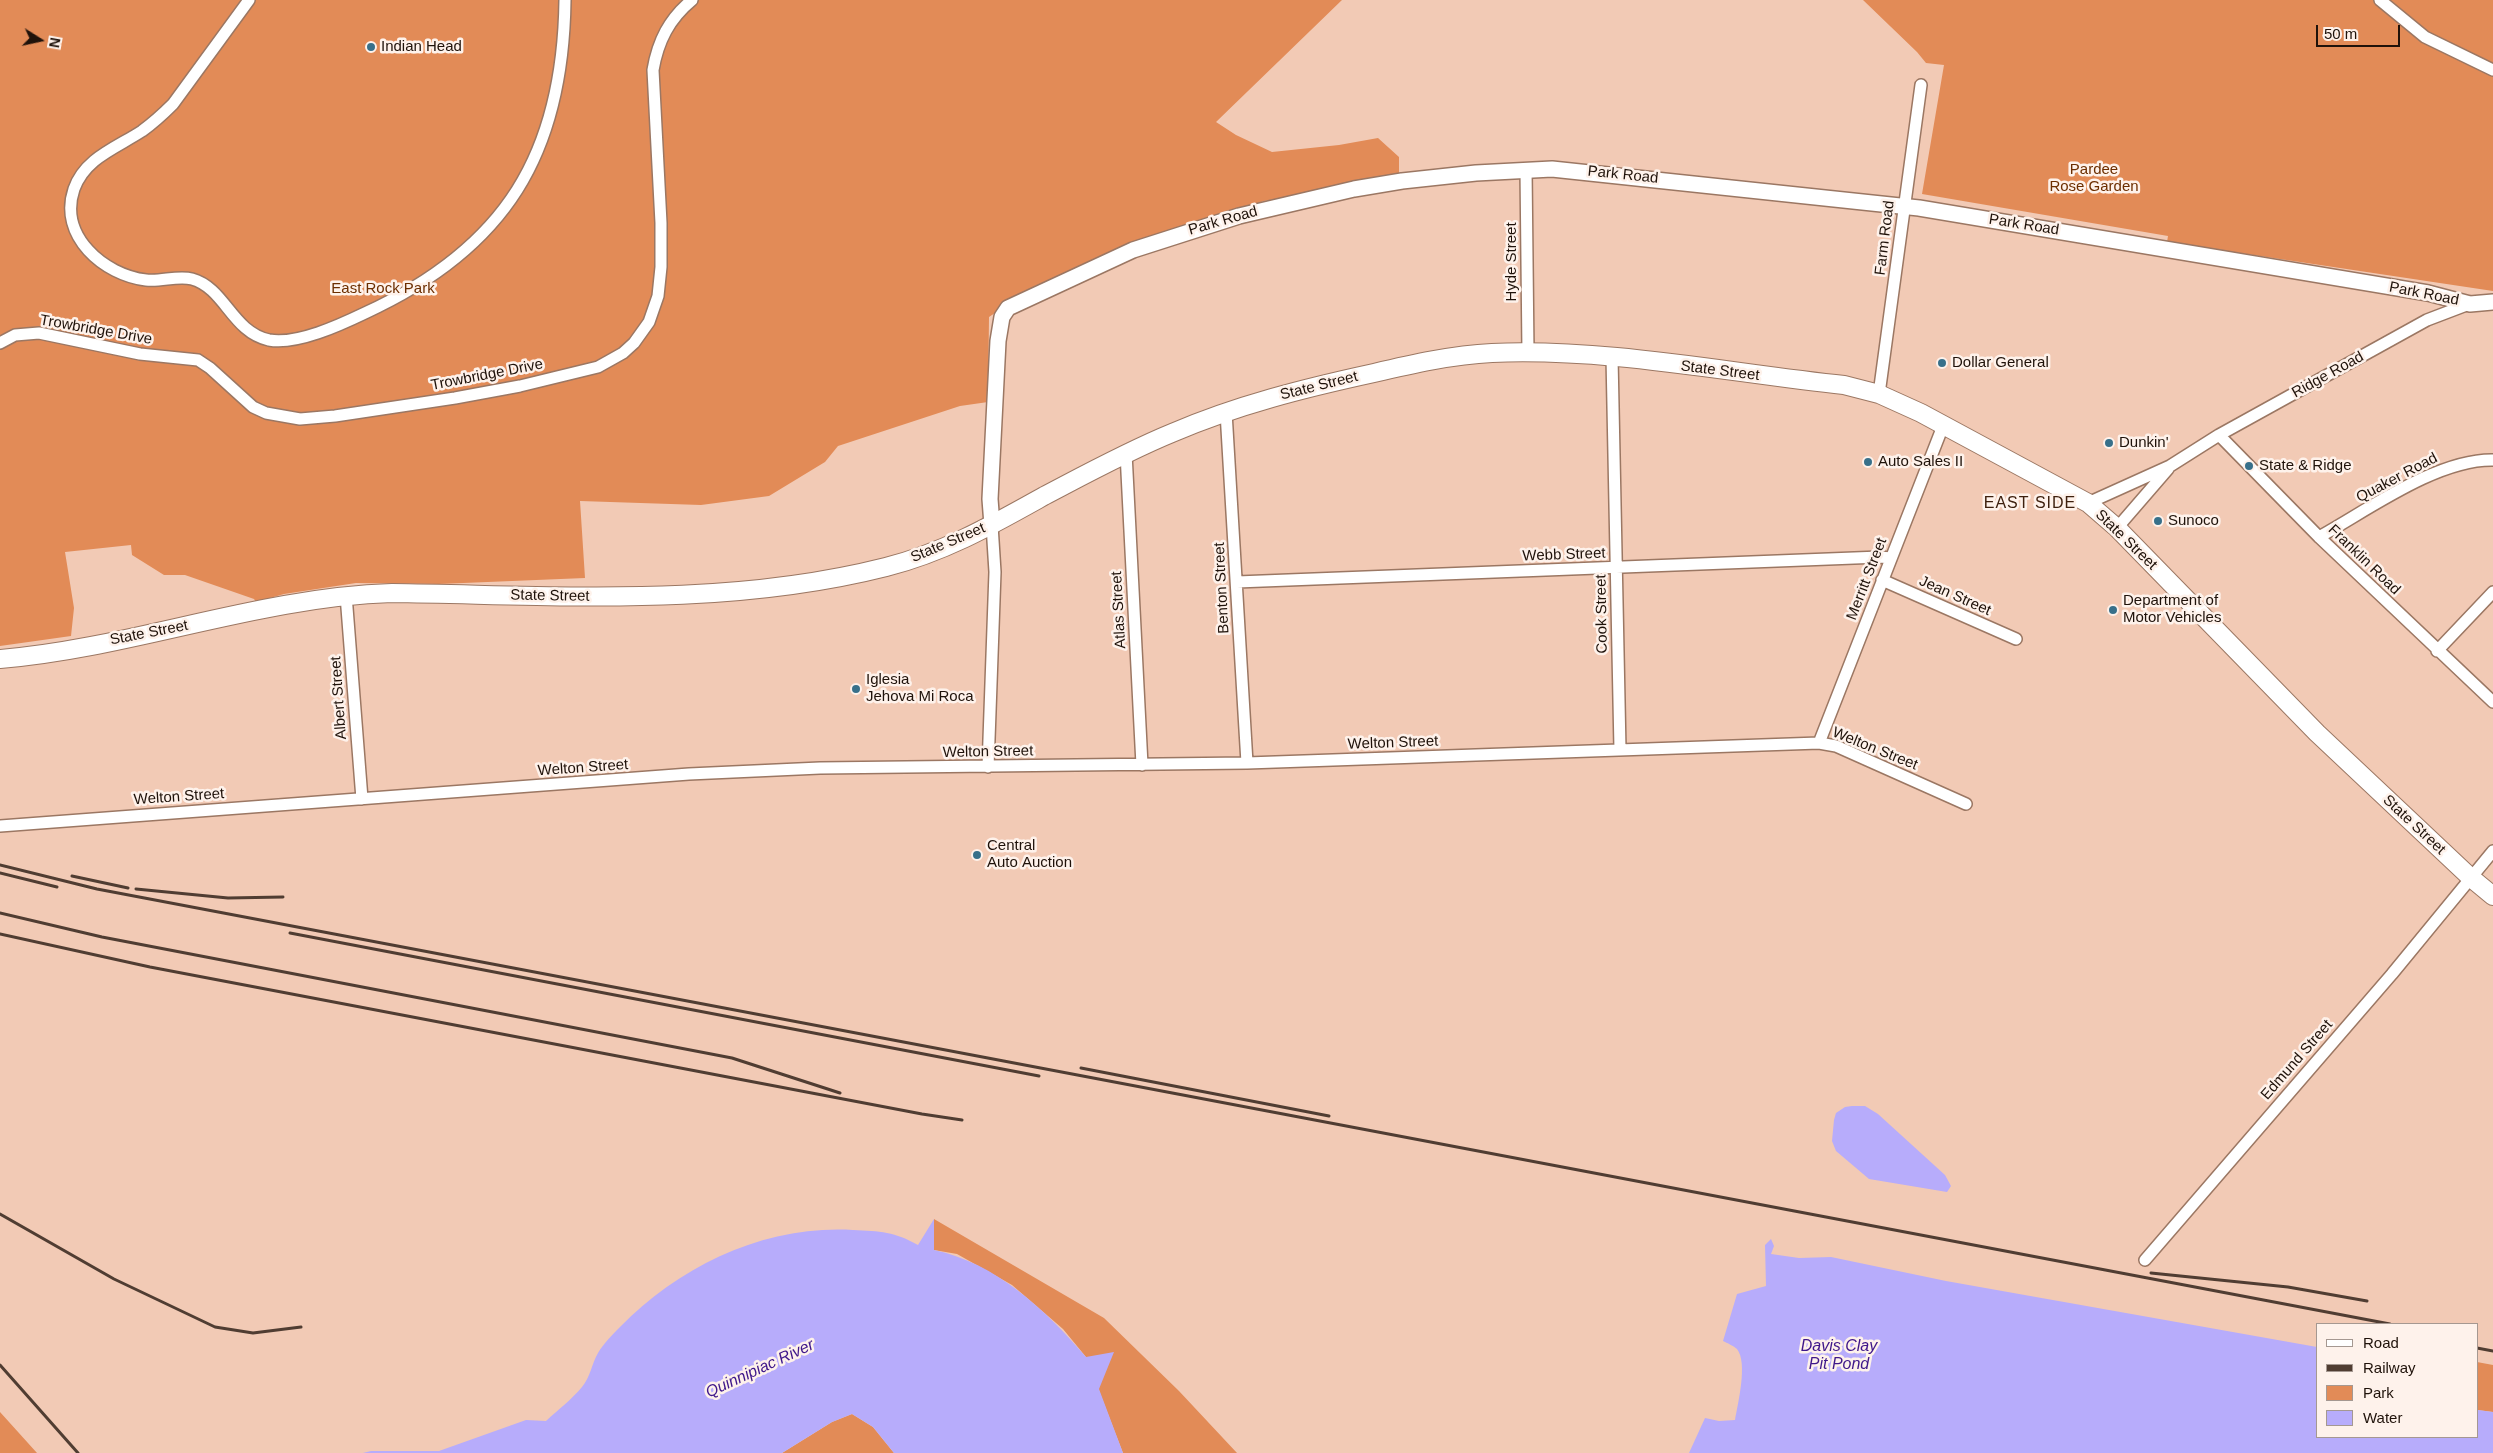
<!DOCTYPE html>
<style>
body{margin:0}
#map{position:relative;width:2493px;height:1453px;overflow:hidden;background:#f2cab5;font-family:Arial,sans-serif}
canvas{display:block}
.legend{position:absolute;left:2316px;top:1323px;width:162px;height:115px;box-sizing:border-box;background:#fef2eb;border:1px solid #a59891;margin:0;padding:6px 9px;list-style:none;font-size:15px;color:#1f120a}
.legend li{display:flex;align-items:center;gap:10px;height:25px}
.legend b{width:25px;border:1px solid #a59891}
.north{position:absolute;left:15px;top:15px;width:50px;height:50px;-webkit-text-stroke:4px #fef2eb;paint-order:stroke;rotate:100deg;font-size:14px;font-weight:700;line-height:20px;text-align:center;color:#1f120a}
.north::after{content:'';display:block;margin:auto;width:18px;height:22px;background:#1f120a;clip-path:polygon(50% 0,100% 100%,50% 72%,0 100%)}
.scale{position:absolute;left:2316px;top:25px;width:84px;height:22px;box-sizing:border-box;border:2px solid #1f120a;border-top:0;padding-left:6px;font-size:15px;line-height:18px;white-space:nowrap;color:#1f120a;-webkit-text-stroke:4px #fef2eb;paint-order:stroke}
</style>
<div id="map">
<canvas width="2493" height="1453"></canvas>
<ul class="legend">
<li><b style="height:6px;background:#fff"></b>Road</li>
<li><b style="height:6px;background:#503d32"></b>Railway</li>
<li><b style="height:14px;background:#e28b57"></b>Park</li>
<li><b style="height:14px;background:#b7acfb"></b>Water</li>
</ul>
<div class="north">N</div>
<div class="scale">50 m</div>
</div>
<script>
const ctx = document.querySelector('canvas').getContext('2d');
ctx.lineJoin = 'round';
function paint(path, color) { ctx.fillStyle = color; ctx.fill(path, 'evenodd'); }
function stroke(path, color, width, dash) { ctx.strokeStyle = color; ctx.lineWidth = width; ctx.lineCap = dash ? 'butt' : 'round'; ctx.setLineDash(dash || []); ctx.stroke(path); }
function label(font, color, halo, rows, align = 'center') {
  ctx.font = font + ' Arial,sans-serif'; ctx.lineWidth = 5; ctx.setLineDash([]); ctx.textBaseline = 'middle'; ctx.strokeStyle = halo; ctx.fillStyle = color; for (const [text, x, y, turn = 0] of rows) {
    ctx.save(); ctx.translate(x, y); ctx.rotate((+turn || 0) * Math.PI / 180); ctx.textAlign = isNaN(turn) ? turn : align; if (halo) ctx.strokeText(text, 0, 0); ctx.fillText(text, 0, 0); ctx.restore();
  }
}
paint(new Path2D(`
 M0,0H1342L1216,122L1236,135L1272,152L1339,145L1378,138L1399,157V179L1264,201L1125,250L1035,286L989,317L988,402L960,406L838,446L825,462L769,496L701,505L580,501L585,578L439,584L356,583L284,594L256,602L254,599L185,575H164L132,555L131,545L65,552L74,608L71,636L0,646Z
 M1863,0H2493V291L2167,242L2168,236L1922,194L1944,65L1926,63L1917,52Z
 M934,1219L1104,1318L1179,1391L1237,1453H1123L1086,1357L1063,1329L1012,1285L957,1254L934,1250Z
 M2477,1362L2493,1365V1412L2477,1410Z
 M0,1412L37,1453H0Z
 M852,1414L873,1427L894,1453H782L832,1422Z`), '#e28b57');
paint(new Path2D(`
 M1852,1106H1865L1878,1114L1945,1175L1951,1186L1947,1192L1869,1179L1836,1151L1832,1141L1834,1120L1836,1113L1845,1107Z
 M934,1219V1250C996,1263 1046,1310 1086,1357L1114,1352L1099,1389L1123,1453H894L873,1427L852,1414L832,1422L782,1453H363L371,1451H439L526,1420L546,1421C558,1410 572,1399 582,1387C590,1378 592,1363 598,1353C603,1344 613,1334 620,1327C681,1265 765,1225 853,1230C880,1231 895,1232 918,1245Z
 M1771,1239L1774,1246L1771,1254L1799,1258L1831,1257L1946,1281L2317,1347V1437H2477L2478,1410L2493,1412V1453H1689L1705,1418L1719,1421L1735,1420C1738,1403 1748,1363 1737,1349C1734,1346 1727,1343 1723,1341L1737,1294L1766,1286L1765,1245Z`), '#b7acfb');
const street = new Path2D(`
 M249,0L173,104C163,114 153,123 142,131C116,148 85,158 74,189C58,236 104,275 146,280C161,282 178,275 192,279C225,288 232,332 269,340C297,345 340,325 365,313C506,248 563,154 565,0
 M2380,0L2425,37L2493,70
 M1526,169L1528,353
 M0,343L15,335L39,333L140,354L198,360L210,368L253,407L266,413L300,419L335,416L455,398L520,386L598,367L623,353L634,343L649,322L658,296L661,267V223L653,70C658,41 669,19 692,0
 M1612,357L1620,750
 M1879,394L1921,85
 M1226,412L1247,763
 M2219,435L2319,537L2493,702
 M1126,453L1142,765
 M2088,503L2170,466L2219,435L2427,320L2469,304
 M2117,528L2168,469
 M2319,537C2368,510 2437,459 2493,460
 M1882,580L2016,639
 M1237,582L1880,557L1891,558
 M346,595L362,799
 M2437,651L2493,592
 M1819,743L1943,426
 M988,767L995,572L992,525
 M0,826L689,774L820,768L1247,763L1819,743L1836,746L1966,804
 M2145,1260L2392,974L2493,851`);
const secondary = new Path2D(`
 M992,525L990,499L998,341L1002,317L1008,308L1133,250L1239,216L1354,189L1402,181L1476,173L1552,169L1919,208L2428,293L2470,304L2493,302`);
const primary = new Path2D(`
 M0,659C132,648 259,597 392,593C558,595 724,608 886,567C945,552 992,525 1044,496C1086,474 1128,451 1172,433C1237,405 1305,388 1374,373C1412,364 1452,355 1492,353C1609,348 1729,373 1844,385L1879,394L1921,413L2088,503L2117,528L2317,733L2470,877L2493,896`);
stroke(street, '#9b7763', 14);
stroke(secondary, '#9b7763', 18);
stroke(primary, '#9b7763', 20);
stroke(street, '#fff', 11);
stroke(secondary, '#fff', 15);
stroke(primary, '#fff', 18);
stroke(new Path2D(`
 M0,865L97,889L2390,1324
 M0,873L57,887
 M72,876L128,888
 M136,889L228,898L283,897
 M0,913L102,937L732,1058L840,1093
 M290,933L1039,1076
 M0,934L150,967L922,1114L962,1120
 M1081,1068L1329,1116
 M0,1214L114,1279L215,1327L253,1333L301,1327
 M2151,1273L2288,1287L2367,1301
 M2477,1348L2493,1351
 M0,1365L78,1453`), '#503d32', 3);
for (const [x, y, r, color] of [
 [371,47,5,"#38708a"],
 [1942,363,5,"#38708a"],
 [2109,443,5,"#38708a"],
 [1868,462,5,"#38708a"],
 [2249,466,5,"#38708a"],
 [2158,521,5,"#38708a"],
 [2113,610,5,"#38708a"],
 [856,689,5,"#38708a"],
 [977,855,5,"#38708a"]
]) { const dot = new Path2D(); dot.arc(x, y, r, 0, 2 * Math.PI); ctx.fillStyle = color; ctx.fill(dot); stroke(dot, '#fef2eb', 2); }
label('15px', '#1f120a', '#fef2eb', [
 ["Indian Head",381,47],
 ["Dollar General",1952,363],
 ["Dunkin'",2119,443],
 ["Auto Sales II",1878,462],
 ["State & Ridge",2259,466],
 ["Sunoco",2168,521],
 ["Department of",2123,601],
 ["Motor Vehicles",2123,618],
 ["Iglesia",866,680],
 ["Jehova Mi Roca",866,697],
 ["Central",987,846],
 ["Auto Auction",987,863]
], 'left');
label('15px', '#6c2e00', '#fef2eb', [
 ["Pardee",2094,170],
 ["Rose Garden",2094,187],
 ["East Rock Park",383,289]
]);
label('15px', '#1f120a', '#fef2eb', [
 ["Park Road",1623,175,6],
 ["Park Road",1223,221,-16],
 ["Park Road",2024,225,9],
 ["Farm Road",1885,238,-83],
 ["Hyde Street",1512,262,-90],
 ["Park Road",2424,294,11],
 ["Trowbridge Drive",96,330,10],
 ["State Street",1720,371,7],
 ["Trowbridge Drive",487,375,-11],
 ["Ridge Road",2328,375,-29],
 ["State Street",1319,386,-14],
 ["Quaker Road",2397,478,-28],
 ["State Street",2126,540,44],
 ["State Street",948,543,-23],
 ["Webb Street",1564,555,-2],
 ["Franklin Road",2364,560,44],
 ["Merritt Street",1867,579,-69],
 ["Benton Street",1222,588,-93],
 ["State Street",550,596,1],
 ["Jean Street",1955,596,24],
 ["Atlas Street",1119,610,-93],
 ["Cook Street",1602,614,-91],
 ["State Street",149,633,-11],
 ["Albert Street",339,698,-94],
 ["Welton Street",1393,743,-2],
 ["Welton Street",1875,749,22],
 ["Welton Street",988,752,-1],
 ["Welton Street",583,768,-4],
 ["Welton Street",179,797,-4],
 ["State Street",2414,825,43],
 ["Edmund Street",2297,1060,-49]
]);
ctx.letterSpacing = '1px';
label('16px', '#3e200e', '#fef2eb', [
 ["EAST SIDE",2030,504]
]);
ctx.letterSpacing = '0px';
label('italic 16px', '#3f178a', '#fef2eb', [
 ["Davis Clay",1839,1347],
 ["Pit Pond",1839,1365],
 ["Quinnipiac River",760,1369,-25]
]);
</script>
